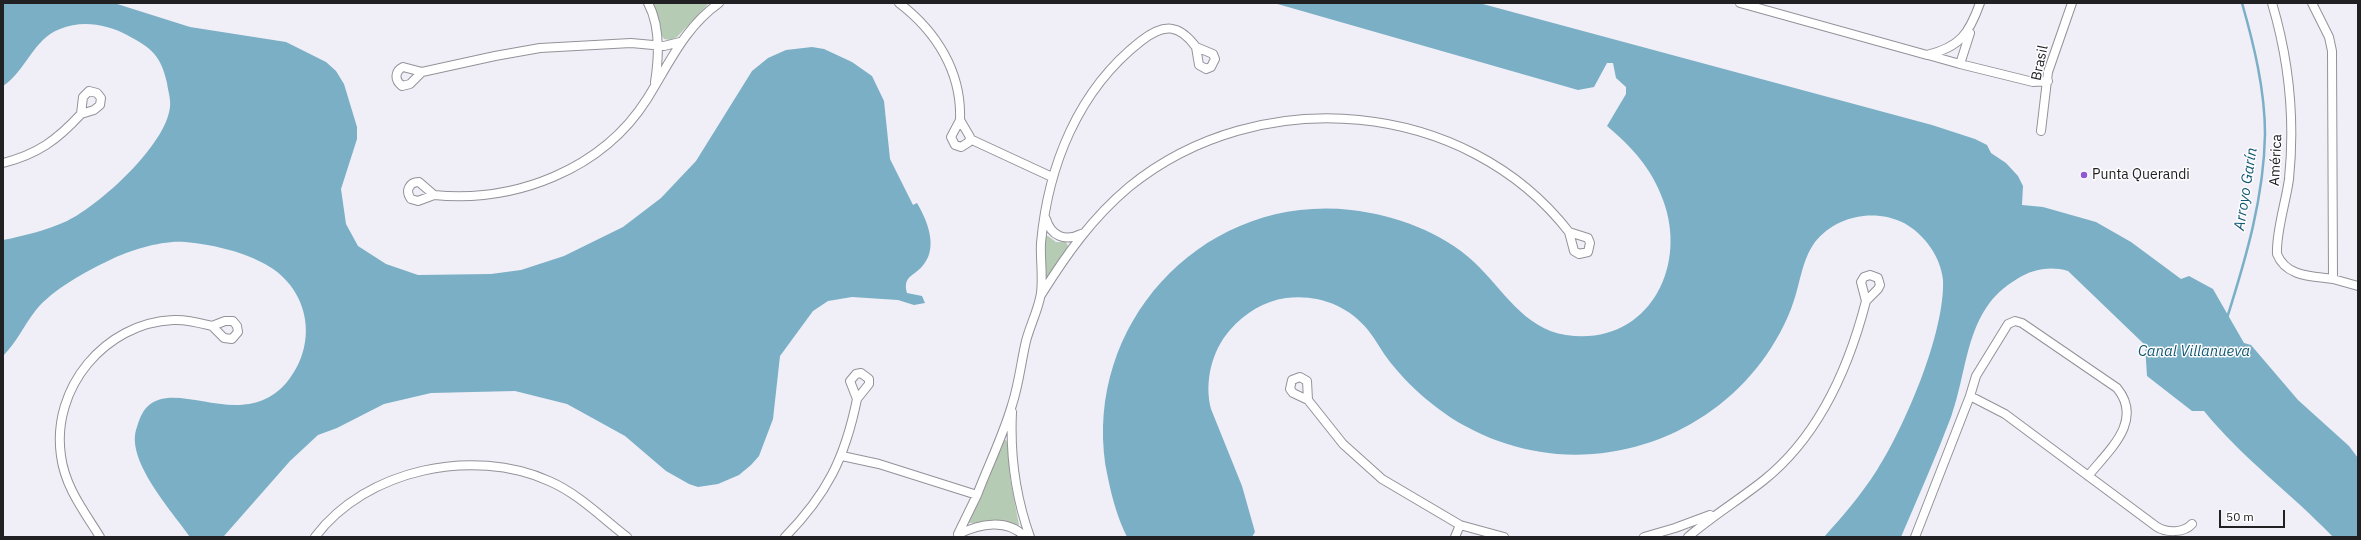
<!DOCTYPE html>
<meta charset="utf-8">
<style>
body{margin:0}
#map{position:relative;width:2361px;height:540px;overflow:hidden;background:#f0eff7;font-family:"IBM Plex Sans",sans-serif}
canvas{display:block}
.frame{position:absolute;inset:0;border:4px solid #212023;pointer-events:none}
.scale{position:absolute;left:2219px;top:510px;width:66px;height:18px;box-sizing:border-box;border:2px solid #212023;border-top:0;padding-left:5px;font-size:12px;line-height:14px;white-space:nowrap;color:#212023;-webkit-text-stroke:3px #fdfdff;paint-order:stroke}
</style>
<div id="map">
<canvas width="2361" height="540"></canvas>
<div class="frame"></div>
<div class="scale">50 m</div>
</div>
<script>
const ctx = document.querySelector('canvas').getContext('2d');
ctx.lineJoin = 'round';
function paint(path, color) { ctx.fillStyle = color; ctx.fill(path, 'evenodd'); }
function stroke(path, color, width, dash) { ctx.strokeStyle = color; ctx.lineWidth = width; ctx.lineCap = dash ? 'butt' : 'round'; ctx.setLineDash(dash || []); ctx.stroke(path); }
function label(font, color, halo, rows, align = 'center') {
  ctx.font = font + ' "IBM Plex Sans",sans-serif'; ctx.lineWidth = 3; ctx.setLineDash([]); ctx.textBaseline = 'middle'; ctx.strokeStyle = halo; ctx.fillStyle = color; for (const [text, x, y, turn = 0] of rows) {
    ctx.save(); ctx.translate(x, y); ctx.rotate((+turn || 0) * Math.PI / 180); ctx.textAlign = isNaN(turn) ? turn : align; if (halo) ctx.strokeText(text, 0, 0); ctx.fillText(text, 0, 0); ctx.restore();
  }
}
paint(new Path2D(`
 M651,3H709L677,37L670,40L664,39L662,36Z
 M1045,236H1048L1056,242H1066L1068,246L1048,277L1044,276Z
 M1003,440H1006L1008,444L1010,478L1019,525L1016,527L998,522L968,523Z`), '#b6cbb3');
paint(new Path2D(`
 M3,3H114L190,27L286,42L326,62L336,71L344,84L357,127V139L341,189L346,224L358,246L386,264L418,275L491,274L521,270L564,256L623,227L661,198L696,161L752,71L768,58L786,50L812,47L824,49L852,62L872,76L884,101L890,159L913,205L917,203C927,220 938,246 924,264C916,276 902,275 907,293L922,296L925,303L914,305L898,300L852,297L828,301L813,311L780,356L773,419L759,456L751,465L739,475L718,484L698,487L689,484L666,471L625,436L567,404L515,391L431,393L384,404L337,428L318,435L290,461L224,536L190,537C172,511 124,459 137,427C139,420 142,412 147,407C177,377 243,434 287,382C320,342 309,285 261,262C240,251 210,244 185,242C163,240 130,250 110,260C86,271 52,290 36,310C24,325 17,342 3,356V240C24,236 47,230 67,221C100,205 166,145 170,107C171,99 168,91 167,83C161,56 152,48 127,35C106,24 82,20 60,29C34,38 25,72 3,86Z
 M1274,3H1479L1932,125L1975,139L1987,145L1991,153L2006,163L2018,176L2023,186L2022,205L2043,207L2096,222L2131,242L2181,279L2189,276L2213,289L2244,343L2251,345L2298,400L2349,446L2358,458V537H2333C2291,493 2242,458 2204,411H2192L2147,376L2145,345L2068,271C2050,266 2033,269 2017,279C1965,309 1969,367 1951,417C1936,457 1918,497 1901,537H1824C1843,516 1861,495 1877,470C1905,426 1945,333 1943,280C1941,257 1924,234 1904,223C1874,208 1836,216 1815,242C1801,261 1800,287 1791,309C1754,403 1658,462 1557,454C1512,450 1466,432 1431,403C1416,391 1402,377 1390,362C1382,352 1376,340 1368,330C1348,305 1317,294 1286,298C1264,301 1245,313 1230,330C1212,350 1204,382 1211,409L1242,486L1255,532L1252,537H1127C1118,519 1112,498 1108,478C1077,330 1200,193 1351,210C1395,215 1442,232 1474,262C1503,289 1524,329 1566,335C1646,347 1689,269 1663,200C1652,169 1632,147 1607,126L1626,94V87L1616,78L1613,63H1607L1594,87L1578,90Z`), '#7aafc6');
stroke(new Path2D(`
 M2227,318C2246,258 2264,197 2265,134C2265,90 2254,45 2242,3`), '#7aafc6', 2.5);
const minor = new Path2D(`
 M648,3C661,27 659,57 655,82
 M899,3C936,31 962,72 960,120
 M1740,3L1927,55C1960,47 1969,34 1980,3
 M2272,3C2289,60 2295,120 2289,179C2286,202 2276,231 2277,254C2286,277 2312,276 2333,279
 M2312,3L2329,37L2332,51L2333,279L2358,286
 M1196,47L1213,54L1215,59L1211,67L1206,69L1199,65Z
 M1928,55L1960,64L1970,33
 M1960,64L2033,82L2048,81
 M403,67L422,72L410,84L402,86C394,80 395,71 403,67Z
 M422,72L495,56L540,48L631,43L664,46L680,42
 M89,91L97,93L101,98L100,105L94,110L81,114L83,97Z
 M960,120L970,137L969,142L961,147L955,145L951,137Z
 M2041,131L2048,72L2072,3
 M970,139L1052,177
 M3,163C38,154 57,140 81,114
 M419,182L434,195L418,201L411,199C405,191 409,182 419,182Z
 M434,195C515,203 602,170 647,99C669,64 684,28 719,3
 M1046,219C1051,236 1065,242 1081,234
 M1569,232L1588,238L1590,243L1588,252L1579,254L1574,251Z
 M1870,275L1878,278L1880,285L1878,289L1866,301L1861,282L1864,277Z
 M1041,295C1066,255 1092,218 1129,187C1259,81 1466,99 1569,232
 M225,321H233L237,326L238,332L232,339L224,338L212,326Z
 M861,373L869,379V384L857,399L850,381L856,374Z
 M1300,377L1307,381L1308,400L1293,393L1290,389L1292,380Z
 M1970,396L1976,376L2008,324L2015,321L2022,323L2117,388C2144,421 2109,450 2088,476
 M1308,400L1343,444L1382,479L1460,525L1504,537
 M1012,412C1010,453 1016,498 1030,537
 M842,456L879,464L977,495C988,466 1003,436 1012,405C1019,384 1021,362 1026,341C1030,326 1037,312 1040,298C1044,284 1040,259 1041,243C1048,166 1078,90 1141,41C1164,23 1179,24 1196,47
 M958,534L977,495
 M959,534C979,524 1007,518 1025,537
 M100,537C84,511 65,487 61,456C51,388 105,323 173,320C186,319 200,323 212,326
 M315,537C366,469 473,447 549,481C579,494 601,517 627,537
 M785,537C827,494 845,458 857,399
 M1455,537L1460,525
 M1644,537L1675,528L1710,515
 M1688,537C1712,516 1739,500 1764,480C1819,436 1849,367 1866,301
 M1915,537L1970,396L2005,414L2157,527C2167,533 2184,533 2192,524`);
stroke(minor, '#939299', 10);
stroke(minor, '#fff', 8);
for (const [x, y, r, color] of [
 [2084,175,4,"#9158d0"]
]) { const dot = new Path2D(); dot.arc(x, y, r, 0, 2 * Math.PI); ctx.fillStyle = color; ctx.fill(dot); stroke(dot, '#fdfdff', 1.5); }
label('14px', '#212023', '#fdfdff', [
 ["Brasil",2040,63,-78],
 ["América",2276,160,-87]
]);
label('14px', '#212023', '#fdfdff', [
 ["Punta Querandi",2092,175]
], 'left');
label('italic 15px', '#145972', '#fdfdff', [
 ["Arroyo Garín",2246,189,-81],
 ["Canal Villanueva",2194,352]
]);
</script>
